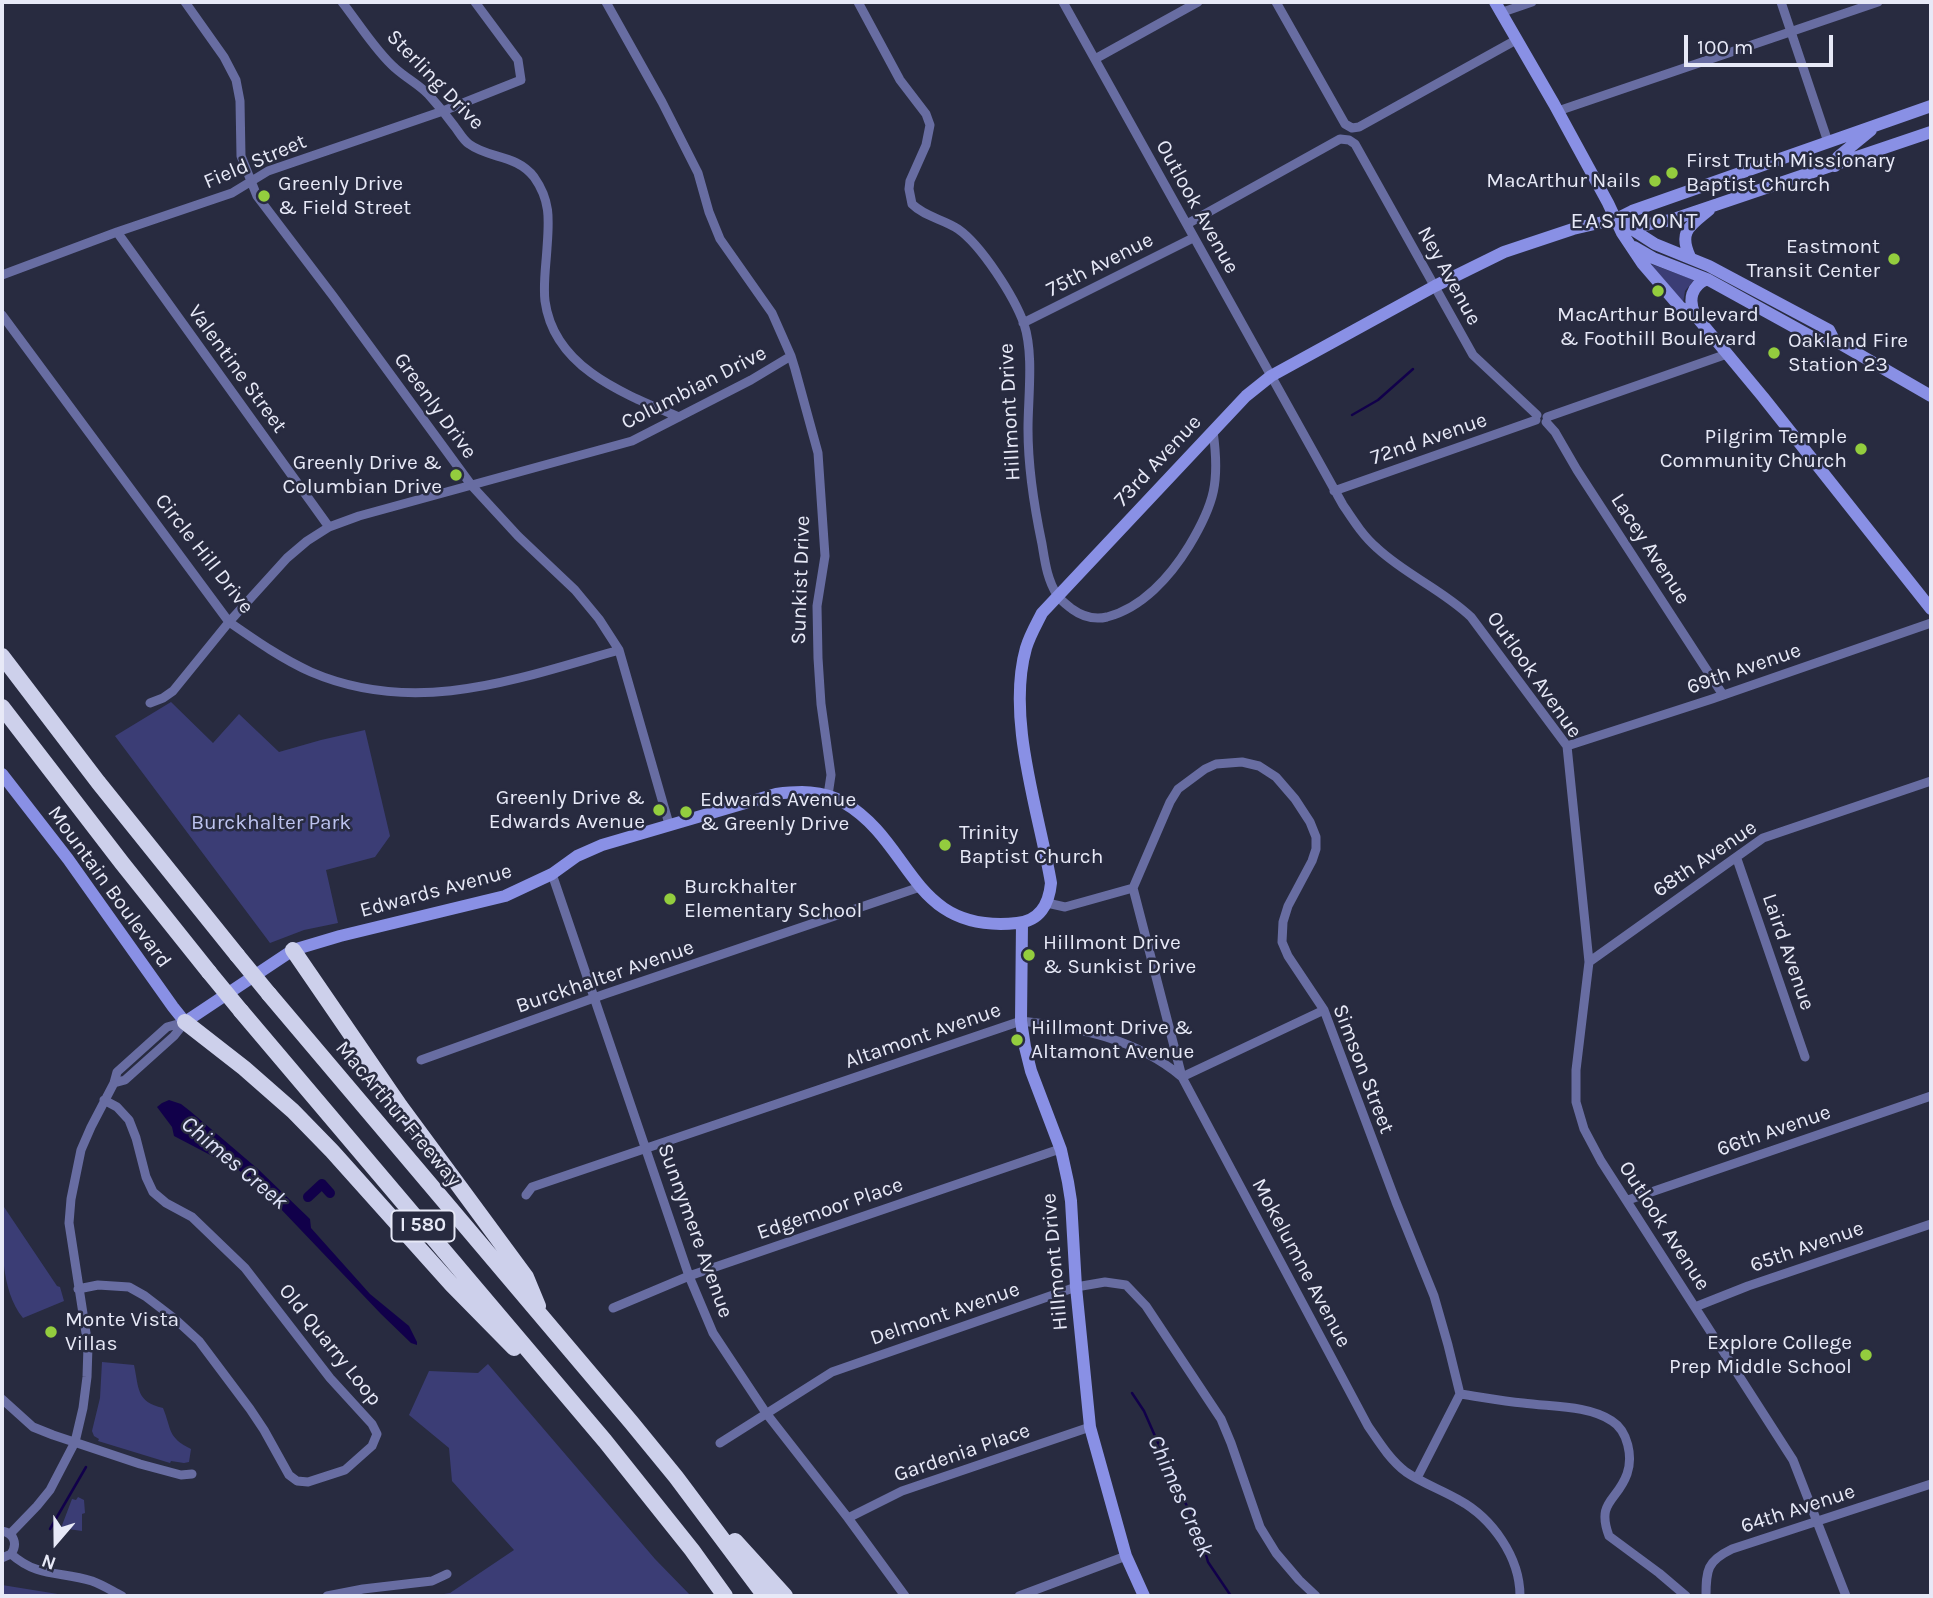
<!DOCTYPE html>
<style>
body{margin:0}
#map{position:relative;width:1933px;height:1598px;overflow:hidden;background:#282b40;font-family:Karla,sans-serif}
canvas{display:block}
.frame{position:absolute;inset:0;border:4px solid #e7e9f7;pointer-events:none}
.north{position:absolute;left:21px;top:1507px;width:70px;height:70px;-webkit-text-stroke:5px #282b40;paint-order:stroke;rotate:200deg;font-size:19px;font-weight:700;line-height:28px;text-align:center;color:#e7e9f7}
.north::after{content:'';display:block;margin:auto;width:24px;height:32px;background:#e7e9f7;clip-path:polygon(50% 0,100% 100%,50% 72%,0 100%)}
.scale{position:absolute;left:1684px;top:35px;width:149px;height:32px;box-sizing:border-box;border:4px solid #e7e9f7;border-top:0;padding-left:9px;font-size:21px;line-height:24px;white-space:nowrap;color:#e7e9f7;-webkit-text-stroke:5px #282b40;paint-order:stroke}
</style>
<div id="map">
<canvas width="1933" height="1598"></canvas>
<div class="frame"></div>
<div class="north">N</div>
<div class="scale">100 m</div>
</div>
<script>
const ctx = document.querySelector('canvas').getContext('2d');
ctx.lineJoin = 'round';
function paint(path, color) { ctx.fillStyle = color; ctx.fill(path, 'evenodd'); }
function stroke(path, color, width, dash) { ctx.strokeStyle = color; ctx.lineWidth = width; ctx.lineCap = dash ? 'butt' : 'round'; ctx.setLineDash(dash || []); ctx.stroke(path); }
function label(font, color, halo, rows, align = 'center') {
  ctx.font = font + ' Karla,sans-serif'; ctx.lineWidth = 5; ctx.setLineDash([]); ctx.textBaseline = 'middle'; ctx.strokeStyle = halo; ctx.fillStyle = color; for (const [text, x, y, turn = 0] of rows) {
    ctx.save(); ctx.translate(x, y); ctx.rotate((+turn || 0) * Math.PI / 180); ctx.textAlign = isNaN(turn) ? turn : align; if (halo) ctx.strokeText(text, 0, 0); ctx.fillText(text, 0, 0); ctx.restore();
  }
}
paint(new Path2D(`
 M1651,264L1694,280L1685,291L1683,303Z
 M171,702L213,743L239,714L279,752L321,740L365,730L390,836L375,857L326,870L338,923L304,930L270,943L115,736Z
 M2,1204L57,1286L60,1287L64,1301L23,1318C0,1290 2,1242 2,1204Z
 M102,1362L134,1365C139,1388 136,1402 163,1408C172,1430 167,1437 191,1449L189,1462L184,1463L171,1461L170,1463L98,1441L99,1439L94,1436L92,1431L100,1398Z
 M488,1364L655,1559L691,1596H432L450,1593L514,1550L452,1481L449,1448L409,1415L429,1371L478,1373Z
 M78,1497L84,1500L85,1513L82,1514V1531L61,1528L72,1499L76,1500Z
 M2,1585L70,1596H2Z`), '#3b3d75');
paint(new Path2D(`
 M169,1100L181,1104L190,1111L259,1170L310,1219L311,1228L370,1294L409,1326L417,1342V1345L411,1343L381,1314L257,1184L237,1169L174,1136L172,1127L157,1107L162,1103Z`), '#11004a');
stroke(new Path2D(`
 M1352,415L1378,400L1413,369
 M1132,1393L1144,1411L1181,1495L1198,1526L1208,1562L1231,1596
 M50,1529L86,1467`), '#11004a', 2.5);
stroke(new Path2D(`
 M308,1197L322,1184L330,1193`), '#11004a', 10);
stroke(new Path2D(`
 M185,2L224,57L236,80L240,101L241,156L257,196L333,296L472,486L518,536L575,590L599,619L619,650L669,824
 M342,2C357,21 377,53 395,68C406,78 418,84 428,94C438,105 447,116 455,127C459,132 463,140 469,144C489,159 516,154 534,177C551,201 549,220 547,248C546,265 543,284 545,301C554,368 624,394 679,417
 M606,2L662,102L698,173L709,212L720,239L772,313L791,356L795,369L818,453L825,556L817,606L818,658L821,704L831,775L828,795
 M858,2L900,80L926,114L930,125L926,145L910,181L909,189L912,204C925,217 943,219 958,229C981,245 1014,296 1024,324C1034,354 1028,397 1028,429C1028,468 1034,506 1042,544C1045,562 1047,579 1057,595C1060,600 1067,605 1072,609C1083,617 1094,620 1107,617C1142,608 1170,577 1189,546C1215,503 1220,481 1213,431
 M1063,2L1343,505C1353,520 1363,536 1377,548C1406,575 1443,590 1471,617L1567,746L1589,962L1576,1070V1102L1584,1129L1601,1161L1793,1460L1846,1596
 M1276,2L1345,124L1352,128L1359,127L1516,40
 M1781,2L1828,142
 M1500,13L1532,2
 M1095,59L1198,2
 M1558,111L1878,2
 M1187,224L1340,139L1349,140L1355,144L1473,355L1537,415
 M117,232L329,527
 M2,275L117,232L232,193L268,171L443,111L521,80L518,60L475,2
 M2,315L229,622C255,640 282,659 311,672C416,717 517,679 619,650
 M1023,323L1193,238
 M1547,417L1727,354
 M1546,422L1555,432L1577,470L1723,695
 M1334,491L1536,420
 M150,703L163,698L173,691L229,622L287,558L307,541L329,527L359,516L632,441L751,380L791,356
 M1567,746L1712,699L1931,623
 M1737,859L1805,1057
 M552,874L689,1276L713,1333L766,1413L848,1518L905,1596
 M1133,888L1182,1077L1368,1426C1379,1442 1390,1460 1406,1472C1422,1483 1442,1490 1459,1500C1492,1518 1520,1557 1520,1596
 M1047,903L1065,907L1133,888L1170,802L1178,789L1205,769L1216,764L1242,762L1259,766L1276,777L1295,799L1310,822L1316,837V849L1312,861L1288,906L1283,922L1282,942L1288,956L1324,1010L1396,1202L1434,1296L1448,1345L1460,1394L1417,1478
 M1589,962L1763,838L1931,781
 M421,1060L605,994L920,887
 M114,1083L125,1080L174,1036L185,1022
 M526,1195L532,1187L1021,1021C1078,1027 1137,1039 1182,1077L1324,1010
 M1628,1200L1931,1096
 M78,1289L98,1285L129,1287L145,1296L175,1319L199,1341L250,1409L264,1430L289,1475L297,1481L308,1482L345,1470L372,1446L377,1434L372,1424L330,1378L245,1268L192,1217L166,1203L153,1192L146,1177L136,1138L129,1120L117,1107L104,1100
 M1695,1307L1748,1286L1931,1224
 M613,1308L689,1276L1054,1151L1061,1150
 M1460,1394C1481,1397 1502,1401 1523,1403C1551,1407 1588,1405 1612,1421C1628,1431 1633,1457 1627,1474C1617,1502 1596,1501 1609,1536L1659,1573L1686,1596
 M2,1399L33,1427L53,1435L140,1464L181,1475L192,1474
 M720,1443L832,1372L1076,1287L1105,1282L1126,1285L1146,1306L1221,1419L1231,1443L1260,1527L1276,1553L1299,1580L1316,1596
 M848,1518L902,1491L1090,1427
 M2,1531C14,1533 18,1544 11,1554L2,1558
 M10,1534L37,1506L50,1490L75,1442L83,1408L87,1377L88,1346L69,1223L71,1199L81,1150L91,1127L114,1083L117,1072L167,1027L185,1022
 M11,1554C38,1578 60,1571 92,1581C103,1585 112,1591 122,1596
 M327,1596L363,1589L432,1581L447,1574
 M1019,1596L1126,1556
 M1706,1596C1706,1570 1707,1561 1732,1549L1931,1484`), '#686da2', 9);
stroke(new Path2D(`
 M1495,2L1554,104L1608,203L1622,233L1642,263L1680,307L1695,315
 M1835,166L1838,157L1871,130
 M1616,219L1655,244L1709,266L1829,330L1834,340L1931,396
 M1623,220L1644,225L1671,220L1931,132
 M1634,247L1653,258L1707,279L1823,343L1834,340
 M1690,257C1678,231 1690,226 1709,210
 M1707,279C1691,286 1688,300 1695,315L1763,397L1931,609
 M2,774L68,859L173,1007L185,1022L293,950L340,936L505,896L552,874L577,856L602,845L776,794C799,791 822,790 843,802C914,843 910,934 1017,923C1040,921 1049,904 1051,883C1039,812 1006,719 1026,648C1030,635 1036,625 1042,613L1246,396L1271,376L1435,286L1504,252L1573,229L1616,219L1632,211L1931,106
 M1022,923L1021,1021L1025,1047L1031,1071L1061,1150L1068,1182L1071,1201L1076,1287L1090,1427L1126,1556L1144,1596`), '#8990e5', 12);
stroke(new Path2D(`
 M2,656L98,782L237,955
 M2,707L122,863L209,972
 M293,950L400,1106L526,1277L538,1306
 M269,994L631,1422L676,1477L765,1596
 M241,1011L605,1441L692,1550L725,1596
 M185,1022L244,1068L293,1111L332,1151L452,1285L514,1348
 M735,1541L785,1596`), '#cdd0eb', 16);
stroke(new Path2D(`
 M237,955L269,994
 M209,972L241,1011`), '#cdd0eb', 16);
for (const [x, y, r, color] of [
 [1672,173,7,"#93cd3e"],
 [1655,181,7,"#93cd3e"],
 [264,196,7,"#93cd3e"],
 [1894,259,7,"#93cd3e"],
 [1658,291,7,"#93cd3e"],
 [1774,353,7,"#93cd3e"],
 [1861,449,7,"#93cd3e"],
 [456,475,7,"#93cd3e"],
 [659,810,7,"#93cd3e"],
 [686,812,7,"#93cd3e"],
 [945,845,7,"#93cd3e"],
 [670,899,7,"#93cd3e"],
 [1029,955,7,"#93cd3e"],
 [1017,1040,7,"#93cd3e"],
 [51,1332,7,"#93cd3e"],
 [1866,1355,7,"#93cd3e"]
]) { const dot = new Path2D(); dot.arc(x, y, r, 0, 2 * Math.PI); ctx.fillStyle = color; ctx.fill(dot); stroke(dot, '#282b40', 2.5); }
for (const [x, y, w] of [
 [423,1226,63]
]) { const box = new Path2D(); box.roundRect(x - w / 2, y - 15.5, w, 31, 5); ctx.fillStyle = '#282b40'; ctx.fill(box); stroke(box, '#e7e9f7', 2); }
label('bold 19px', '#e7e9f7', null, [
 ["I 580",423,1226]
]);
label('21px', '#e7e9f7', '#282b40', [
 ["Sterling Drive",435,80,46],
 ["Field Street",255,162,-23],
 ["Outlook Avenue",1197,207,61],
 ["75th Avenue",1100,265,-27],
 ["Ney Avenue",1449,276,61],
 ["Valentine Street",237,369,54],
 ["Columbian Drive",694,388,-27],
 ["Greenly Drive",435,406,54],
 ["Hillmont Drive",1010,412,-93],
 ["72nd Avenue",1429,439,-19],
 ["73rd Avenue",1158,461,-47],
 ["Lacey Avenue",1650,549,57],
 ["Circle Hill Drive",204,554,52],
 ["Sunkist Drive",801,580,-88],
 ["69th Avenue",1744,669,-19],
 ["Outlook Avenue",1534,675,55],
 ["68th Avenue",1705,859,-34],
 ["Mountain Boulevard",109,887,54],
 ["Edwards Avenue",436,891,-15],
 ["Laird Avenue",1788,952,71],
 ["Burckhalter Avenue",605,977,-19],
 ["Altamont Avenue",923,1036,-19],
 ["Simson Street",1363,1069,69],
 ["MacArthur Freeway",398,1114,50],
 ["66th Avenue",1774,1131,-19],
 ["Edgemoor Place",830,1209,-19],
 ["Outlook Avenue",1664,1226,57],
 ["Sunnymere Avenue",695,1231,70],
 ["65th Avenue",1807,1247,-19],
 ["Hillmont Drive",1055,1262,-95],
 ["Mokelumne Avenue",1301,1263,62],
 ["Delmont Avenue",945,1314,-19],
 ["Old Quarry Loop",330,1345,51],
 ["Gardenia Place",962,1453,-19],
 ["64th Avenue",1798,1509,-18]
]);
label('21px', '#e7e9f7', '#282b40', [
 ["First Truth Missionary",1686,161],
 ["Baptist Church",1686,185],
 ["MacArthur Nails",1641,181,"right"],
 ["Greenly Drive",278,184],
 ["& Field Street",278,208],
 ["Eastmont",1880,247,"right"],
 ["Transit Center",1880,271,"right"],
 ["MacArthur Boulevard",1658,315,"center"],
 ["& Foothill Boulevard",1658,339,"center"],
 ["Oakland Fire",1788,341],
 ["Station 23",1788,365],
 ["Pilgrim Temple",1847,437,"right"],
 ["Community Church",1847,461,"right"],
 ["Greenly Drive &",442,463,"right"],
 ["Columbian Drive",442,487,"right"],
 ["Greenly Drive &",645,798,"right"],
 ["Edwards Avenue",645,822,"right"],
 ["Edwards Avenue",700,800],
 ["& Greenly Drive",700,824],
 ["Trinity",959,833],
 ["Baptist Church",959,857],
 ["Burckhalter",684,887],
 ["Elementary School",684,911],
 ["Hillmont Drive",1043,943],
 ["& Sunkist Drive",1043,967],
 ["Hillmont Drive &",1031,1028],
 ["Altamont Avenue",1031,1052],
 ["Monte Vista",65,1320],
 ["Villas",65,1344],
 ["Explore College",1852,1343,"right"],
 ["Prep Middle School",1852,1367,"right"]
], 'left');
label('21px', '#bdc3ef', '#282b40', [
 ["Burckhalter Park",271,823]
]);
ctx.letterSpacing = '2px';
label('23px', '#e7e9f7', '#282b40', [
 ["EASTMONT",1635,221]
]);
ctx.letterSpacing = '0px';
label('italic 23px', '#dfe3f9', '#282b40', [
 ["Chimes Creek",234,1163,40],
 ["Chimes Creek",1180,1496,66]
]);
</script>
